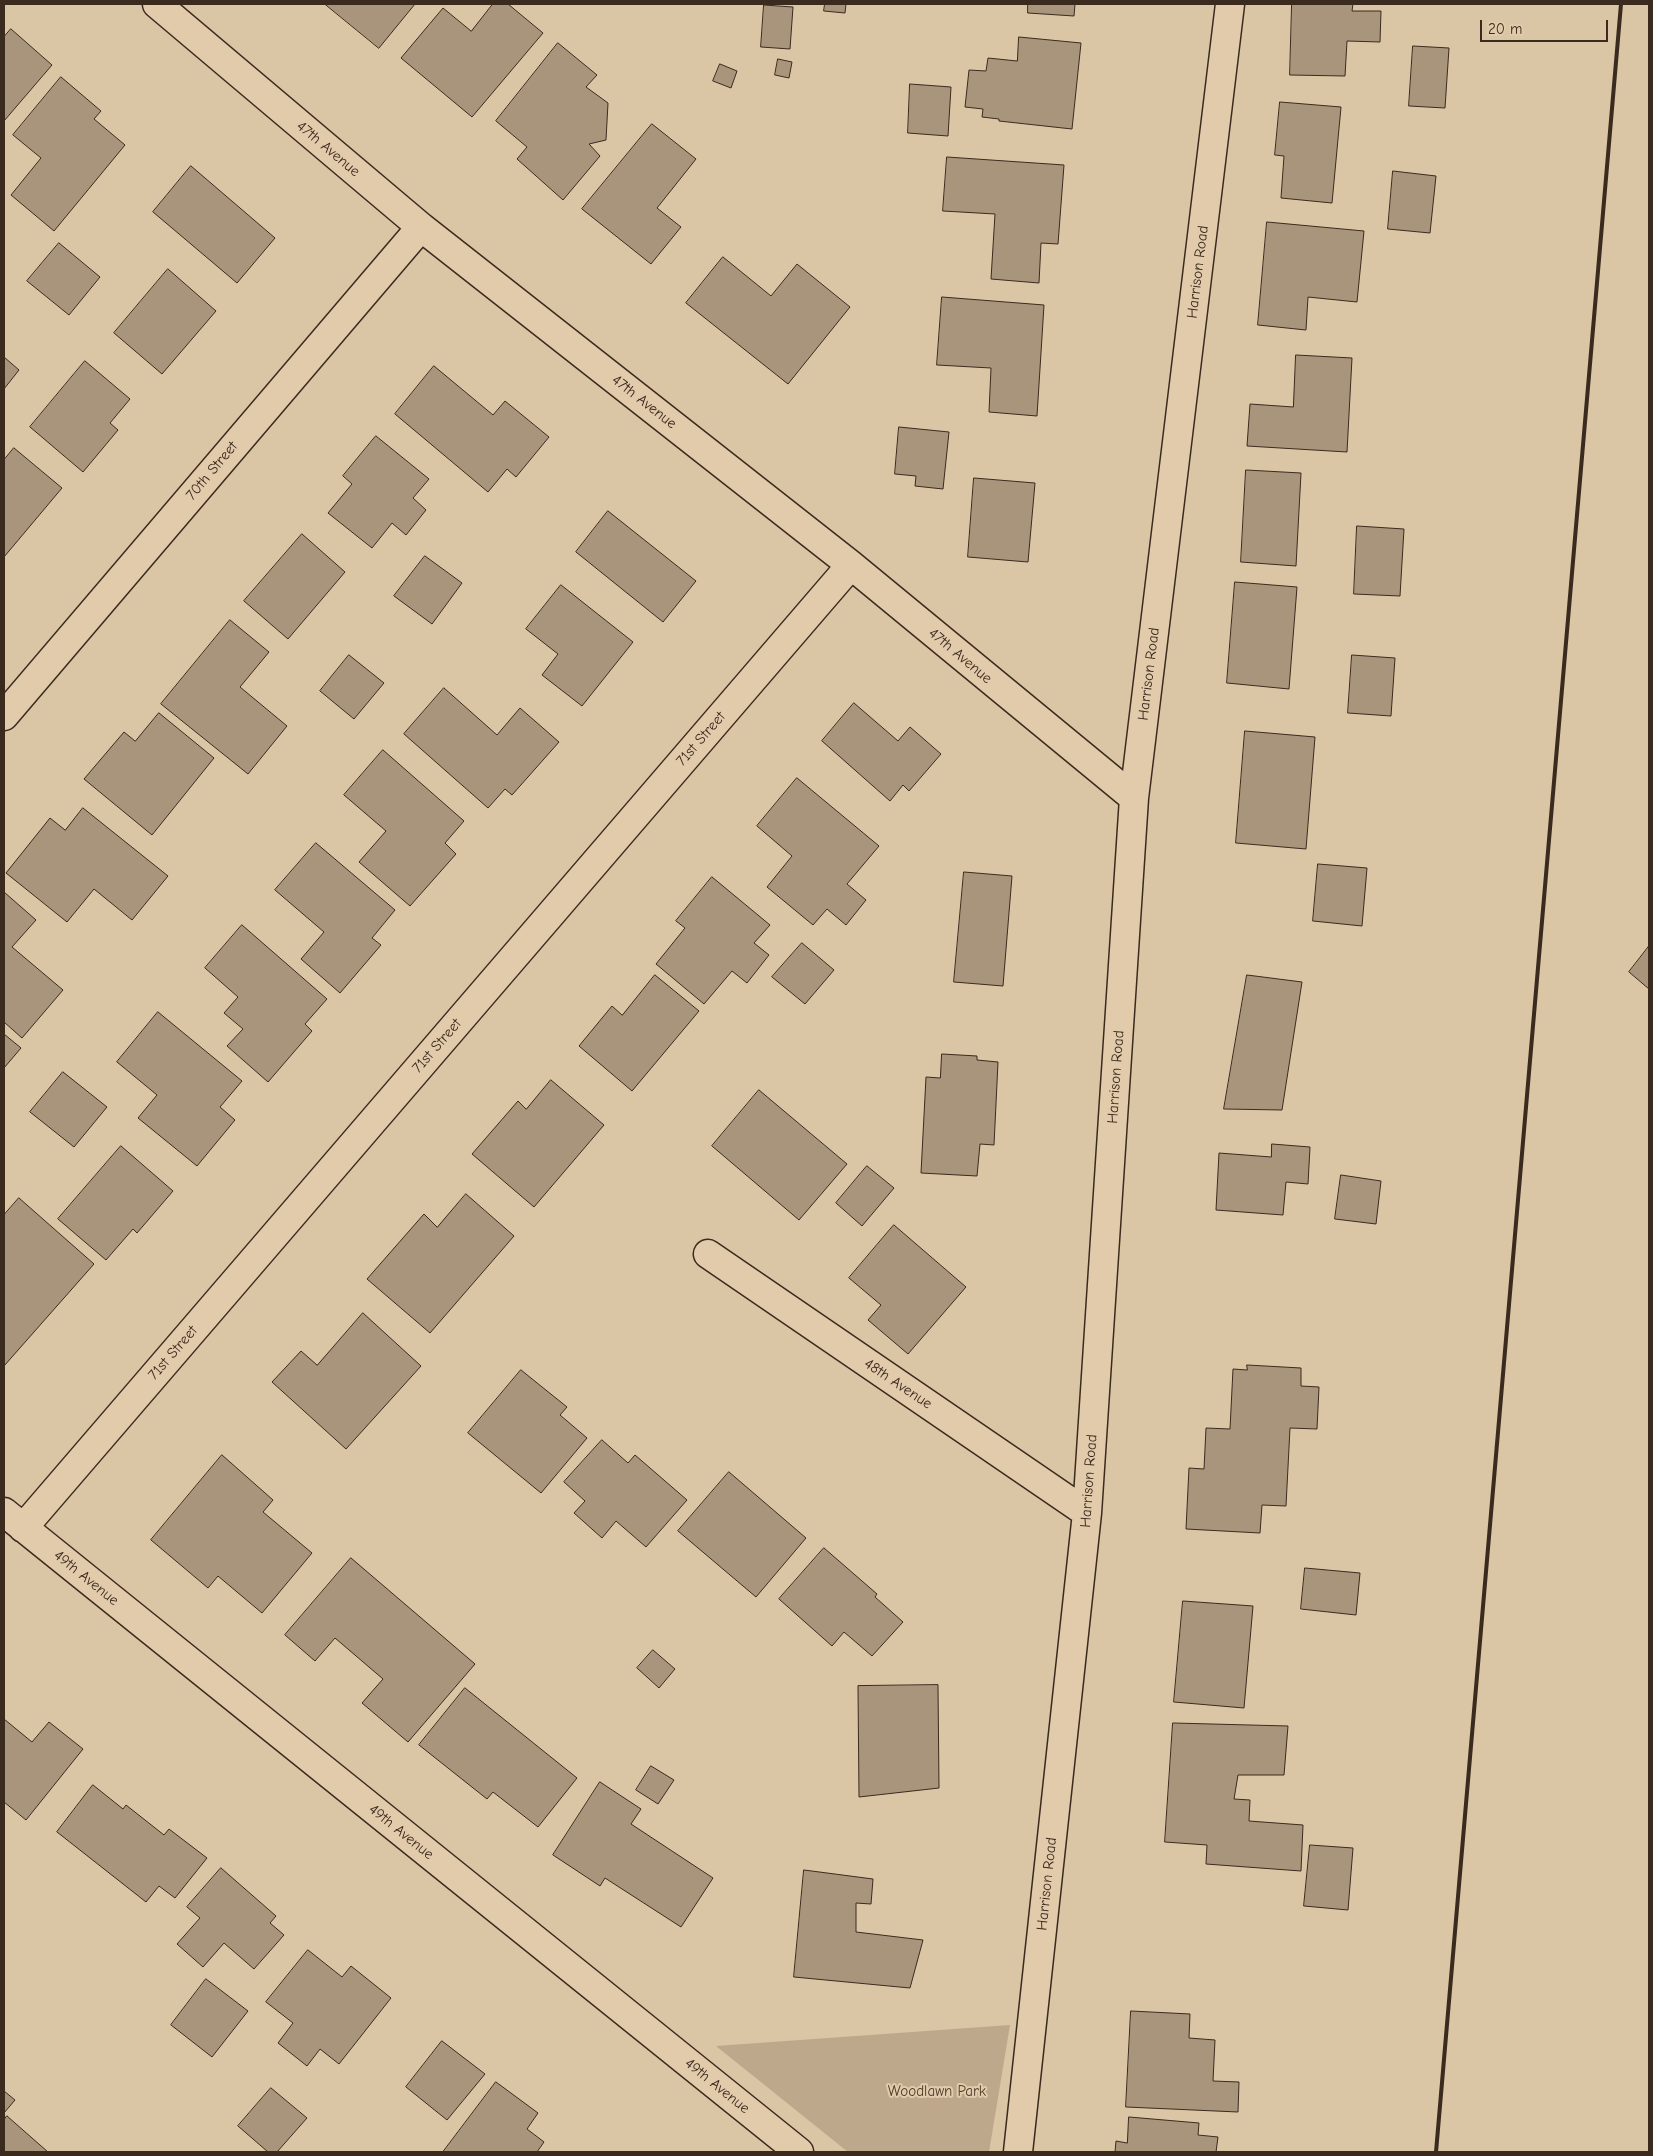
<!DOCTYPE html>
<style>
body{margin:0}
#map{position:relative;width:1653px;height:2156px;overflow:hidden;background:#dac5a5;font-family:"Comic Neue",sans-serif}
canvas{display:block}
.frame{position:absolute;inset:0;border:5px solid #3b2a1e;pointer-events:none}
.scale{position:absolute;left:1480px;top:20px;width:128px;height:22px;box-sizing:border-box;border:2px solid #3b2a1e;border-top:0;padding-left:6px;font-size:15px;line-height:18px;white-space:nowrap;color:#3b2a1e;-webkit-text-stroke:4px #e1cbab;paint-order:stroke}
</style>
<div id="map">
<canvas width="1653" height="2156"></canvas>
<div class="frame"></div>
<div class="scale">20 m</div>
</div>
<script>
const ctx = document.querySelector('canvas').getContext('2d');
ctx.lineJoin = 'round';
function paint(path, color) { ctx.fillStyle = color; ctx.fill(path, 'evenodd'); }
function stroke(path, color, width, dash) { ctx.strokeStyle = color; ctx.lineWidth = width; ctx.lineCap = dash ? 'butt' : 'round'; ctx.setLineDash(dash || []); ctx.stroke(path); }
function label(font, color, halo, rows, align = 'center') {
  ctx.font = font + ' "Comic Neue",sans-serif'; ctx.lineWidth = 4; ctx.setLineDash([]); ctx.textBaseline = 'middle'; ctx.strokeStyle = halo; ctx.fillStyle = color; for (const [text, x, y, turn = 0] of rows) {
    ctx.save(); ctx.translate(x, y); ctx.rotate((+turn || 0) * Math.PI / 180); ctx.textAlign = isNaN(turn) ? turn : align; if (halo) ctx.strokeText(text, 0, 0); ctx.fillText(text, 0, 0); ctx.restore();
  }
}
paint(new Path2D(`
 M1010,2025L989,2152H848L716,2046Z`), '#bda88c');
const building = new Path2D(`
 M325,4H415L379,48Z
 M493,4H508L543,33L472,117L401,58L443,8L471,31Z
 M825,4H846L845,13L824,11Z
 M1028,4H1075L1074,16L1028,13Z
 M1292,4H1353L1352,11H1381L1380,42L1347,41L1345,76L1290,75Z
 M764,5L793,7L790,49L761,47Z
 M11,29L52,65L4,121V37Z
 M1019,37L1081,43L1072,129L999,121V119L982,117L983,109L965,107L969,70L986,71L988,58L1017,61Z
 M558,43L597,75L586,87L608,103L606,140L589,144L600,156L563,200L517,159L527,147L496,121Z
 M1413,46L1449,48L1445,108L1409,106Z
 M778,59L792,62L789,78L775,75Z
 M720,64L737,71L731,88L713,81Z
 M61,77L101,111L94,119L125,145L54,231L11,195L41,158L13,135Z
 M910,84L951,87L948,136L908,133Z
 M1280,102L1341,107L1332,203L1281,198L1284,156L1275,155Z
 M652,124L696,159L657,208L681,227L651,264L582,209Z
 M947,157L1064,165L1058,244L1041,243L1039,283L991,279L995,214L943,211Z
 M191,166L275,238L237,283L153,212Z
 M1393,171L1436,176L1430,233L1388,229Z
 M1267,222L1364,231L1357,302L1308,297L1306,330L1258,325Z
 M59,243L100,277L69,315L27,281Z
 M723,257L771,296L797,264L850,307L788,384L686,303Z
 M168,269L216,311L162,374L114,333Z
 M942,297L1044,305L1037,416L989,412L991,368L937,365Z
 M1296,355L1352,358L1347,452L1247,446L1250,404L1293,407Z
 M4,357L19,370L4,389Z
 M85,361L130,399L110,423L118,430L83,472L30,427Z
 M434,366L493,415L505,401L549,437L516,477L507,469L488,492L395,414Z
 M899,427L949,432L943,489L915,486L916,476L895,474Z
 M376,436L429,479L413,498L426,510L406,535L392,523L372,548L328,513L352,484L343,476Z
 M14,448L62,488L4,557V460Z
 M1246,470L1301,473L1296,566L1241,562Z
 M974,478L1035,483L1028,562L968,557Z
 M608,511L696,581L663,622L576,552Z
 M1357,526L1404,529L1400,596L1354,594Z
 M302,534L345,572L288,639L244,601Z
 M425,556L462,583L432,624L394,596Z
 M1235,582L1297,587L1289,689L1227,683Z
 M561,585L633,642L582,706L542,675L558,654L526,629Z
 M230,620L269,652L240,687L287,726L248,774L161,704Z
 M349,655L384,683L354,719L320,691Z
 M1352,655L1395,658L1391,716L1348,713Z
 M444,688L497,735L520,708L559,742L512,795L505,789L488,808L404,734Z
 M854,703L898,741L910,727L941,754L909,791L903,785L890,801L822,741Z
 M159,713L214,758L152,835L84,779L124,732L135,741Z
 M1245,731L1315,737L1306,849L1236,843Z
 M383,750L464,821L445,843L456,854L410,906L359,862L386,831L344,795Z
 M797,778L879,846L847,884L866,900L846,925L827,909L813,925L767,887L792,856L757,826Z
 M83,808L168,876L132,920L94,889L67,922L6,873L50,818L65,830Z
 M316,843L395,910L372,938L381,945L340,993L301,959L324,932L275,890Z
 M1318,864L1367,868L1362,926L1313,921Z
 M964,872L1012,876L1003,986L954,982Z
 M712,877L770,925L754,943L769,955L747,983L732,971L704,1004L656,964L685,928L676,921Z
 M4,892L36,920L12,947L63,990L22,1038L4,1022Z
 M242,925L327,999L305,1024L312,1031L268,1082L227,1046L243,1029L224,1013L238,997L205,968Z
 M802,943L834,970L805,1004L772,977Z
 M1649,946V989L1629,972Z
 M655,975L699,1011L632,1091L579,1046L612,1006L622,1015Z
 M1247,975L1302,982L1282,1110L1224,1109Z
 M158,1012L242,1081L220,1107L235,1120L197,1166L138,1118L157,1095L117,1062Z
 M4,1034L21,1048L4,1068Z
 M942,1054L977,1056V1060L998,1062L994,1145L980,1144L977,1176L921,1173L926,1077L940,1078Z
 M63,1072L107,1107L74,1147L30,1112Z
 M551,1080L604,1125L534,1207L472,1154L518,1101L526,1109Z
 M759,1090L847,1164L799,1220L712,1146Z
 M1272,1144L1310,1147L1308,1184L1286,1182L1283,1215L1216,1210L1219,1153L1271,1157Z
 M121,1146L173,1191L137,1233L133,1229L106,1260L58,1219Z
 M867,1166L894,1188L862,1226L836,1203Z
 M1341,1175L1381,1181L1376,1224L1335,1219Z
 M466,1194L514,1236L430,1333L367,1279L424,1214L437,1227Z
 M19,1198L94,1264L4,1366V1215Z
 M894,1225L966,1287L908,1354L868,1320L881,1305L849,1278Z
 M363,1313L421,1366L346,1449L272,1382L301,1351L317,1365Z
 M1247,1365L1301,1368V1386L1319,1387L1317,1429L1290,1428L1286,1506L1262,1505L1260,1533L1186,1529L1189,1468L1204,1469L1206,1428L1230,1429L1233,1369L1247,1370Z
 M521,1370L567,1407L560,1415L587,1438L541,1493L468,1433Z
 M602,1440L628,1463L635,1455L687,1500L646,1547L616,1521L602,1538L574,1513L585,1501L564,1482Z
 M222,1455L273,1500L263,1512L312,1553L262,1613L218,1576L208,1588L151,1540Z
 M729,1472L806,1538L756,1597L678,1531Z
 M824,1548L877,1594L875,1597L903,1622L872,1656L844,1632L832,1646L779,1599Z
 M351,1558L475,1664L408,1742L362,1703L383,1679L335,1638L315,1661L285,1635Z
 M1305,1568L1360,1573L1356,1615L1301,1609Z
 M1183,1601L1253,1606L1244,1708L1174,1702Z
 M653,1650L675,1669L659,1688L637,1668Z
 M938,1685L939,1788L859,1797L858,1686Z
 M465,1688L577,1778L538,1827L493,1792L487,1799L419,1745Z
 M4,1719L32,1742L49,1722L83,1749L26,1820L4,1802Z
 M1173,1723L1288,1726L1284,1775H1238L1234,1799L1250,1800L1249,1821L1303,1825L1301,1871L1206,1864L1207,1845L1165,1842Z
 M651,1766L674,1780L658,1804L636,1790Z
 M600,1782L641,1809L631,1824L713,1878L681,1927L605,1878L600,1886L553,1855Z
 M93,1785L123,1809L126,1805L164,1835L169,1829L207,1858L175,1898L159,1886L146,1902L57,1832Z
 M1310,1845L1353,1848L1348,1910L1304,1906Z
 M221,1868L276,1916L270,1923L284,1935L254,1969L224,1943L203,1967L177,1944L200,1918L187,1907Z
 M804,1870L873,1879L871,1904L856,1903V1932L923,1940L910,1988L794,1977Z
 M308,1950L342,1977L351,1966L391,1998L339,2064L320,2049L307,2066L278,2043L293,2023L266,2002Z
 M206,1979L248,2011L212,2057L171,2025Z
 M1131,2011L1190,2014L1189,2038L1215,2040L1213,2081L1239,2082L1238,2112L1126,2107Z
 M442,2041L485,2074L447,2120L406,2087Z
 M496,2082L538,2113L527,2129L544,2142L537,2152H443Z
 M271,2088L307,2118L277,2152H268L238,2126Z
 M4,2091L15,2100L4,2113Z
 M7,2116L48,2152H4V2120Z
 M1129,2117L1199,2123L1198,2135L1218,2137L1216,2152H1115L1116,2141L1127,2143Z`);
paint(building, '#a9957c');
stroke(building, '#3b2a1e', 1);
const minor = new Path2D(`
 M157,4L421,227L851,565L1134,798
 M4,716L421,227
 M708,1254L1087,1513
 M4,1512L799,2152
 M23,1528L851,565
 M1018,2152L1087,1513L1134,798L1230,4`);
stroke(minor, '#3b2a1e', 31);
stroke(minor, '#e1cbab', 28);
stroke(new Path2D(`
 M1436,2152L1621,4`), '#3b2a1e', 4);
label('15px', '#3b2a1e', '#e1cbab', [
 ["47th Avenue",328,149,40],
 ["Harrison Road",1198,272,-83],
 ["47th Avenue",644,402,38],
 ["70th Street",212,471,-50],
 ["47th Avenue",960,656,40],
 ["Harrison Road",1149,674,-83],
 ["71st Street",701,739,-49],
 ["71st Street",437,1046,-49],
 ["Harrison Road",1116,1077,-86],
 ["71st Street",173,1353,-49],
 ["48th Avenue",898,1384,34],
 ["Harrison Road",1089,1481,-86],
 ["49th Avenue",86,1578,39],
 ["49th Avenue",401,1832,39],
 ["Harrison Road",1047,1884,-84],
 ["49th Avenue",717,2086,39]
]);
label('15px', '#4e3d2e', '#e1cbab', [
 ["Woodlawn Park",937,2092]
]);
</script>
